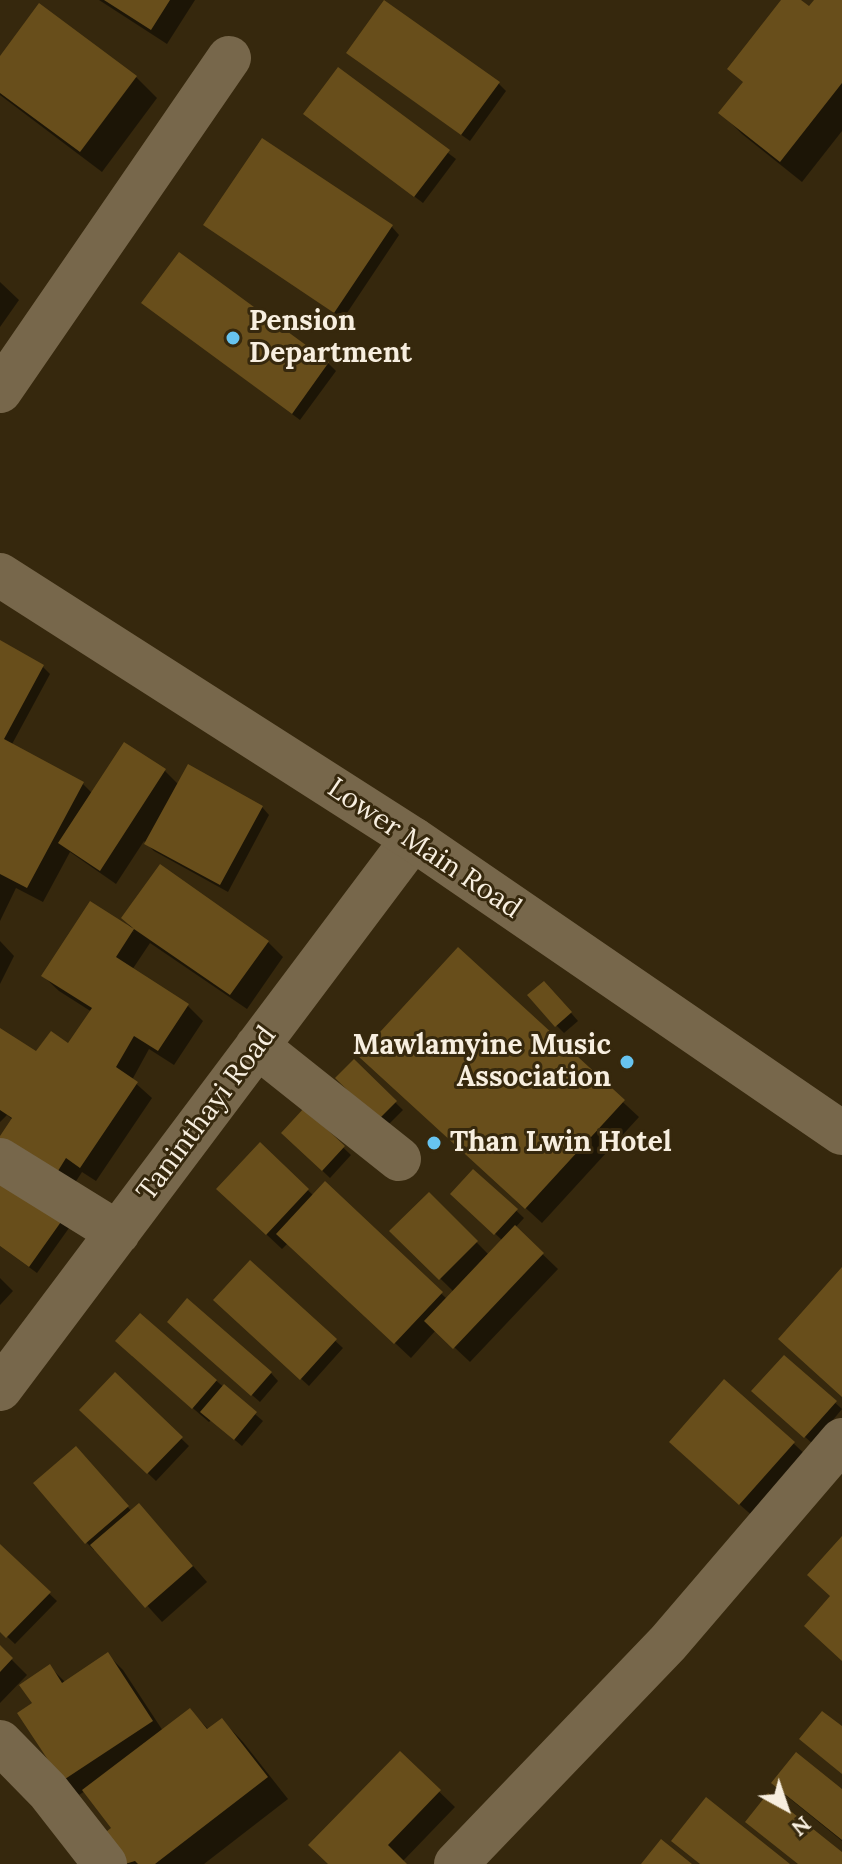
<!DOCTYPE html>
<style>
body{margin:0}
#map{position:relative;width:842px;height:1864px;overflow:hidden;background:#36280d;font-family:Lora,serif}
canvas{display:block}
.north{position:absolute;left:746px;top:1768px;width:80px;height:80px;-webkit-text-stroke:6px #36280d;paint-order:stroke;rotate:140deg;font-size:22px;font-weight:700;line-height:32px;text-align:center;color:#f7eedf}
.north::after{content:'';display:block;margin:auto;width:28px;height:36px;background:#f7eedf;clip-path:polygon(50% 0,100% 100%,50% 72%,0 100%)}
</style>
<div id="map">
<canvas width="842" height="1864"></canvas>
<div class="north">N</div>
</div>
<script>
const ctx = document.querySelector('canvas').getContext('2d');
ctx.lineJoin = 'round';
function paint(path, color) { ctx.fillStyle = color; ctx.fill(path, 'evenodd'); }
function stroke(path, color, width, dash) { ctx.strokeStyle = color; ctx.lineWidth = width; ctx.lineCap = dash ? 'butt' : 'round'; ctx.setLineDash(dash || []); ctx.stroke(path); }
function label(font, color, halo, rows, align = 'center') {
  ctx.font = font + ' Lora,serif'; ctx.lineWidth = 6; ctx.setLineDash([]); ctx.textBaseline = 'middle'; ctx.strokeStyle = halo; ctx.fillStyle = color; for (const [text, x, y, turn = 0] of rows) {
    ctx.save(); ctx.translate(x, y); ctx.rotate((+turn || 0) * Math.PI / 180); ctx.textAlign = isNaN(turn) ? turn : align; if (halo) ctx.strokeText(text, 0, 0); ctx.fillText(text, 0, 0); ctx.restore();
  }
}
paint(new Path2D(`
 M99,0H195L167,44Z
 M783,0H798L809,9L816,0H842V131L802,182L742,134L721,113L745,83Z
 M0,60L136,77L157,98L102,172L0,95Z
 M356,60L498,83L506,91L470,141Z
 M338,70L456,159L423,203L305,114Z
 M206,225L392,227L399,235L343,319Z
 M0,282L19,300L0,327Z
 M143,303L328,363L336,371L300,420Z
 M0,642L42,666L50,674L11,746L83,784L92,793L124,745L165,771L179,785L262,807L269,815L228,892L154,851L144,841L116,884L70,852L43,902L16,888L0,921Z
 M90,904L134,932L124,918L268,942L283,957L247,1009L150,943L132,970L188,1006L203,1021L174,1065L149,1049L132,1080L152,1098L96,1181L82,1172L69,1192L13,1120L7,1115L0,1122V1030L34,1053L68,1046L92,1012L59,991L43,976Z
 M0,941L14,956L0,984Z
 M458,950L639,1117L542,1223L376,1071Z
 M552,991L578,1021L564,1033L556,1025Z
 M354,1062L403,1110L387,1126L338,1078Z
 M305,1111L351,1155L330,1178L283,1133Z
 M260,1145L314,1196L325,1184L447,1299L454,1292L392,1231L429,1194L489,1255L503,1241L452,1194L474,1171L524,1218L515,1228L558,1269L470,1362L436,1330L411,1358L288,1243L282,1249L234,1204Z
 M0,1177L69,1228L37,1273L0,1246Z
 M250,1263L343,1348L309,1386L223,1308Z
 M0,1278L13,1291L0,1305Z
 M140,1315L263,1421L242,1446L211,1420L209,1422L132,1356Z
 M177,1330L271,1373L278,1381L260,1402Z
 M784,1357L842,1409L813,1444L762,1399Z
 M115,1375L189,1446L156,1481L82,1410Z
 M793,1443L809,1458L756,1519L687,1458Z
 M84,1456L132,1512L154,1521L207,1582L162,1622L96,1549L94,1550L87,1543L36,1483Z
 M0,1547L57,1601L15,1644L0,1630Z
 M0,1648L27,1675L0,1703Z
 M108,1655L123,1670L163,1731L190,1710L209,1730L222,1720L243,1742L288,1799L204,1864H127L105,1835L113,1828L85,1791L79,1795L63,1779L35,1704L50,1667L66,1683Z
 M400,1754L455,1807L402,1862L405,1864H330Z
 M774,1783L842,1792V1841L789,1798Z`), '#0007');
paint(new Path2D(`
 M104,0H170L151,30Z
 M384,0L500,82L461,135L346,53Z
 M781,0H801L809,6L814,0H842V83L780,162L718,113L743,82L727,69Z
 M39,3L137,76L80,152L0,93V56Z
 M338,67L450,150L414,197L303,114Z
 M262,138L393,225L334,313L203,225Z
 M179,252L329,362L292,414L141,303Z
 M0,640L44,665L4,739L84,782L27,888L0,874Z
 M124,742L166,769L100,871L58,843Z
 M188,764L263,806L220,885L144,844Z
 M160,864L269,941L230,995L134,929L116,957L189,1004L158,1051L134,1036L116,1067L138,1082L80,1168L66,1158L53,1179L0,1143V1136L12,1118L0,1110V1028L36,1051L51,1031L68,1043L92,1008L41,976L90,901L134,929L121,918Z
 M458,947L625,1100L525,1209L358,1056Z
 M544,981L572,1012L555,1027L527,995Z
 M354,1059L397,1101L378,1120L335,1078Z
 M304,1108L345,1146L322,1171L281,1133Z
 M260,1142L309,1189L266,1235L216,1189Z
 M473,1169L518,1209L494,1235L450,1194Z
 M0,1174L63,1219L29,1267L0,1246Z
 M325,1181L443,1292L394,1344L276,1234Z
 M429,1192L478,1241L439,1280L389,1231Z
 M515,1225L544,1253L453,1349L424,1321Z
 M250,1260L337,1339L300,1380L213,1300Z
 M842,1267V1397L778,1339Z
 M187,1298L272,1372L251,1396L167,1322Z
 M140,1313L217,1380L192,1409L115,1341Z
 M784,1355L837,1401L804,1438L751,1391Z
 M115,1372L183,1437L147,1474L79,1410Z
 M724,1379L795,1442L739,1505L669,1442Z
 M224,1384L257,1412L234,1440L200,1412Z
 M76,1446L129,1506L85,1544L33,1483Z
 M139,1503L193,1566L145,1608L90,1545Z
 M842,1536V1661L804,1626L830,1596L807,1575Z
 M0,1544L51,1592L6,1638L0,1632Z
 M0,1645L13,1658L0,1672Z
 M108,1652L153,1721L62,1781L17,1713L32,1703L19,1685L50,1664L62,1683Z
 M190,1708L207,1729L222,1718L268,1777L155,1864H138L135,1861L125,1864L102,1835L111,1828L82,1790Z
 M822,1711L842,1726V1774L799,1739Z
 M400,1751L441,1790L388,1845L407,1864H328L308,1845Z
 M796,1752L842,1789V1840L771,1783Z
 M768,1793L842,1852V1864H798L745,1822Z
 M706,1797L790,1864H700L671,1841Z
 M661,1839L692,1864H641Z`), '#684e1b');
stroke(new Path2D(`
 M0,391L229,58
 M257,1046L399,1159
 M0,1160L118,1233
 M0,1389L413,839
 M0,1742L48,1791L105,1864
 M456,1864L668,1643L842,1440`), '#77674b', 44);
stroke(new Path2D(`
 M0,575L413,839L842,1133`), '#77674b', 44);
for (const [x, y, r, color] of [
 [233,338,8,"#67c4f0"],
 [627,1062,8,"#67c4f0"],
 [434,1143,8,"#67c4f0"]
]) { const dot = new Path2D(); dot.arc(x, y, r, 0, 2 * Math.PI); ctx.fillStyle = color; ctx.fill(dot); stroke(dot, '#36280d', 3); }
label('bold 28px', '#f7eedf', '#36280d', [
 ["Pension",249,322],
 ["Department",249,354],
 ["Mawlamyine Music",611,1046,"right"],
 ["Association",611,1078,"right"],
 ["Than Lwin Hotel",450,1143]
], 'left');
label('28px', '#f7eedf', '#36280d', [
 ["Lower Main Road",424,849,34],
 ["Taninthayi Road",207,1114,-53]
]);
</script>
